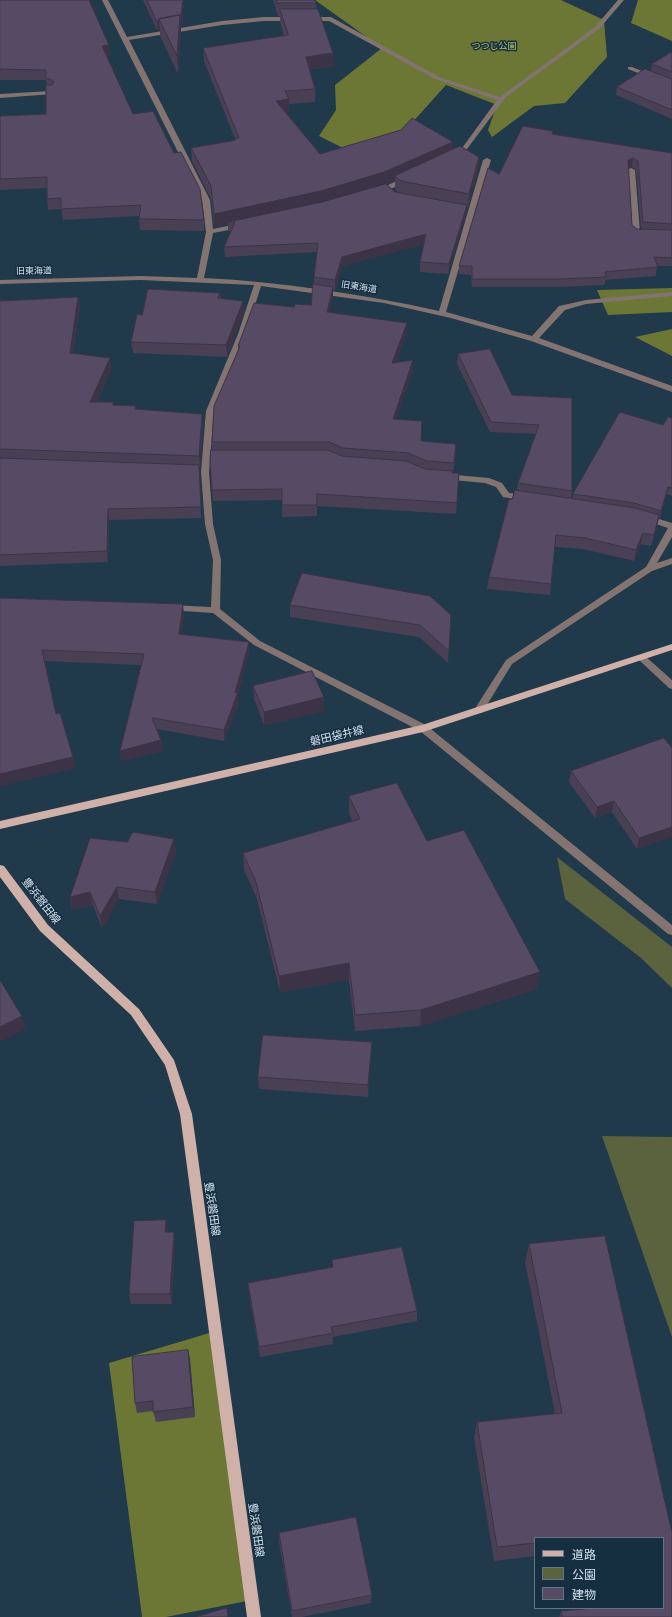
<!DOCTYPE html>
<meta charset="utf-8">
<style>
body{margin:0}
#map{position:relative;width:672px;height:1617px;overflow:hidden;background:#20394b;font-family:"Public Sans","Noto Sans JP",sans-serif}
canvas{display:block}
.legend{position:absolute;left:534px;top:1537px;width:130px;height:72px;box-sizing:border-box;background:#162f40;border:1px solid #617685;margin:0;padding:5px 7px;list-style:none;font-size:12px;color:#d2e1ed}
.legend li{display:flex;align-items:center;gap:8px;height:20px}
.legend b{width:20px;border:1px solid #617685}
</style>
<div id="map">
<canvas width="672" height="1617"></canvas>
<ul class="legend">
<li><b style="height:5px;background:#d0b1aa"></b>道路</li>
<li><b style="height:11px;background:#5b623e"></b>公園</li>
<li><b style="height:11px;background:#564a64"></b>建物</li>
</ul>
</div>
<script>
const ctx = document.querySelector('canvas').getContext('2d');
ctx.lineJoin = 'round';
function paint(path, color) { ctx.fillStyle = color; ctx.fill(path, 'evenodd'); }
function stroke(path, color, width, dash) { ctx.strokeStyle = color; ctx.lineWidth = width; ctx.lineCap = dash ? 'butt' : 'round'; ctx.setLineDash(dash || []); ctx.stroke(path); }
function label(font, color, halo, rows, align = 'center') {
  ctx.font = font + ' "Public Sans","Noto Sans JP",sans-serif'; ctx.lineWidth = 3; ctx.setLineDash([]); ctx.textBaseline = 'middle'; ctx.strokeStyle = halo; ctx.fillStyle = color; for (const [text, x, y, turn = 0] of rows) {
    ctx.save(); ctx.translate(x, y); ctx.rotate((+turn || 0) * Math.PI / 180); ctx.textAlign = isNaN(turn) ? turn : align; if (halo) ctx.strokeText(text, 0, 0); ctx.fillText(text, 0, 0); ctx.restore();
  }
}
paint(new Path2D(`
 M557,857L672,947V988L641,958L565,899Z
 M602,1136L672,1137V1337Z`), '#5b623e');
paint(new Path2D(`
 M315,0H561L604,20L607,57L565,103L534,106L492,137L488,130L497,105L446,85L401,135L362,147H341L319,136L336,110L335,85L382,48Z
 M638,0H672V41L631,23Z
 M672,288V312L608,315L597,290Z
 M672,329V356L635,337Z
 M216,1331L252,1600L166,1617H142L109,1363Z`), '#6c7635');
paint(new Path2D(`
 M102,0H108L127,37L222,21L264,17H331L439,77L500,97L595,27L618,0H624L599,29L506,97L461,157L453,158V156L457,155L497,100L435,79L329,21H264L222,25L129,40L210,200L213,229L241,223L245,225L244,227L213,233L204,278C283,282 362,294 439,311L483,160L487,158L491,160L446,312L532,336L559,306L586,300L672,292V296L586,304L565,310L539,338L672,386V392L531,341L451,318L384,303L261,286L246,334L214,411L209,472L213,524L221,560L220,609L260,641L426,725L672,925V935L668,934L420,731L254,645L213,613L167,610L165,608L170,605L211,607L213,560L205,524L201,472L206,411L238,334L254,285L141,280L0,284V280L141,276L197,278L206,232L202,200Z
 M628,67H632L672,83V87L628,69Z
 M51,91L54,93L53,94L0,98V94Z
 M631,168L635,170L640,232L646,235L642,237L632,234L627,170Z
 M403,178H406L410,180L380,194H377L373,192Z
 M445,474L489,478L502,483L509,493L526,495L530,498L526,501L503,497L496,487L485,483L442,479L441,477L442,475Z
 M646,515L672,523V537L657,563L672,558V564L652,571L512,664L482,713H476L474,710L476,707L506,660L646,567L668,528L643,520L642,518L643,516Z
 M642,655L645,656L672,680V689L669,688L639,660L637,658L639,656Z`), '#837471');
paint(new Path2D(`
 M672,644V650L423,732L0,829V821L422,725Z
 M0,865L4,866L48,925L139,1009L174,1060L192,1114L261,1617H247L180,1114L165,1065L131,1015L40,931L0,877Z`), '#d0b1aa');
paint(new Path2D(`
 M0,0L109,45L111,55L107,56L133,114L204,220V231L140,230L139,219L140,216L63,220L61,209L48,210L47,199V188L0,190V116L46,114L47,85L46,80H0Z
 M143,0H184L182,26H181V33L178,74L160,36V30H157Z
 M273,0H315L316,3V9L334,66L309,70L315,89V102L289,104V112L286,113L320,154L453,142L452,150L479,157L478,171L468,207H467L466,214L448,274L420,272V262L424,244L342,266L335,290H333V298L329,312L406,334L396,362L413,371L396,419L421,441L456,454L453,473H459L456,514L317,506V516L282,517V500L213,501L210,461L212,450V442L238,353V346L294,307L311,305L314,284V277L317,252L225,257L224,247L231,231H228V224L214,227L211,199L192,161L191,148L236,141L204,61L203,48L284,36L280,22V16H278ZM395,181V189L398,192H395L386,184Z
 M672,52V119L616,95L617,87L651,71L652,64Z
 M553,134L672,153V266H657L656,276L605,280V285L559,287H472L471,275L459,274V266L499,174ZM632,167L636,170L641,229H637L632,225L628,168Z
 M220,293L221,298L244,312L227,357L133,353L131,342L142,315Z
 M0,297H1V301L78,297L80,308L73,353L110,358L111,369L97,402H113V405L136,406V409L202,414L203,425L200,467H199L201,518L109,520L108,562L0,566Z
 M458,354L512,395L572,398V491L571,498H572L573,494L672,418V496L667,494L660,518H659L657,527L651,546L641,544L634,561L583,549L555,547L550,595L487,589L489,577L512,499L517,490L518,483L536,434L490,432L457,364Z
 M0,598L184,615L181,634L249,642V653L238,694L239,703L224,741L157,729L161,740L163,751L122,761L120,751L141,665L45,661L56,714L73,757L75,768L0,786Z
 M290,605L451,615L448,663L419,637L290,617Z
 M253,686L324,711L264,725L254,699Z
 M664,738L637,849L612,812L595,818L569,782L571,771Z
 M349,796L427,841L537,989L420,1026L355,1031L349,980L280,992L257,899L244,870L243,853L352,821L349,813Z
 M174,839L176,852L157,904L119,899L102,929L93,905L72,910L70,897L127,842Z
 M371,1054L368,1097L259,1089L258,1077Z
 M166,1220L168,1232H174L175,1243L172,1304H131L129,1294Z
 M605,1236L672,1533V1617H559L561,1611L578,1610V1608H663V1538H535V1556L494,1561L474,1438L477,1422L555,1414L525,1262L529,1244Z
 M332,1260L417,1311V1321L333,1337V1344L260,1357L249,1294L248,1283L332,1267Z
 M188,1350L190,1360L195,1417L156,1422L153,1411L137,1413L135,1403Z
 M279,1533L372,1595L371,1603L302,1617H292L279,1542Z`), '#4a4056');
paint(new Path2D(`
 M183,0H184L182,26H181V33L178,74L177,56L160,21Z
 M157,21H159L160,30H157Z
 M109,45L111,55L104,56L102,46Z
 M333,53L334,66L306,70V57Z
 M289,99V112L276,114V101Z
 M453,142L452,156L395,176V181L383,186L321,205L235,222H228V224L214,227V214Z
 M479,157L478,171L468,207L469,194Z
 M633,158L632,167L626,169L628,160Z
 M467,205L466,214L448,274L449,264Z
 M426,234V244L342,266L335,290V280L342,257Z
 M333,287V298L327,322V312Z
 M78,297L80,308L71,364L70,353Z
 M243,301L244,312L227,357L226,345Z
 M407,323L406,334L392,374V363Z
 M110,358L111,369L92,413L90,402Z
 M413,360V371L393,430V419Z
 M202,414L203,425L200,467L199,456Z
 M456,444V454L453,473L454,463Z
 M668,487L667,494L660,518L661,511Z
 M108,509L109,520L108,562L107,551Z
 M659,515L657,527L651,546L654,535Z
 M643,533L641,544L634,561L636,550Z
 M183,604L184,615L180,645L179,634Z
 M249,642V653L238,694L239,703L224,741V730L235,693Z
 M324,697V711L264,725V712Z
 M161,740L163,751L122,761L120,751Z
 M73,757L75,768L0,786V774Z
 M614,801L612,812L595,818L597,807Z
 M672,827V837L637,849L639,838Z
 M174,839L176,852L157,904L155,892Z
 M117,887L119,899L102,929L100,916Z
 M90,892L93,905L72,910L70,897Z
 M349,963V980L280,992L279,976Z
 M540,972L537,989L420,1026L421,1010Z
 M22,1016L26,1029L0,1042V1027Z
 M372,1042L371,1054L368,1097V1085Z
 M166,1220L168,1231L167,1243L165,1232Z
 M174,1232L175,1243L172,1304L170,1294Z
 M188,1350L190,1360L195,1417L193,1407Z`), '#3c3446');
const building = new Path2D(`
 M0,0H89L109,45L102,46L133,114L153,111L174,153L181,152L200,189L204,220L139,219L141,205L61,209V198L47,199V177L0,179V116L46,114V85H52L54,82L50,79H46V70L0,69Z
 M147,0H183L181,17H180V15L159,19V21H157Z
 M277,0H315L316,3H277Z
 M280,9H318L333,53L306,57L315,89L285,91L289,99L276,101L320,154L401,130L412,118L453,142L384,172L321,191L214,214L211,186L191,148L236,140L235,138H239L203,48L288,35Z
 M180,15L177,56L159,19Z
 M672,52V72L652,64Z
 M645,69L672,79V110L617,87Z
 M523,126L553,131L552,134L672,153V224L643,222L638,161L633,158L628,160L632,225L637,229L672,230V258L654,257L658,267L605,272L606,277L560,279H472V266H459L488,168L499,174Z
 M460,146L479,157L469,194L401,181L395,176Z
 M386,184L395,192L467,205L449,264L420,262L426,234L342,257L335,280L314,277L318,243L224,247L235,222H228L322,202Z
 M313,284L333,287L327,312L407,323L392,363L413,360L393,419L422,421L421,441L456,444L454,463L427,461L408,453L343,448L329,442H212L214,406L240,346H238L254,303L294,307L295,304L311,305Z
 M148,289L220,293L218,298L243,301L226,345L131,342L137,314L142,315Z
 M0,297H1L0,301L78,297L70,353L110,358L90,402H113V405L136,406L135,409L202,414L199,456L0,449Z
 M490,349L512,395L572,398V491L518,483L539,425L491,422L458,354Z
 M620,412L663,425L668,417L672,418V488L668,487L661,511L634,503L573,494Z
 M211,450H328L342,456L406,461L425,469L453,471L452,473H459L457,503L317,494V505H282V489L212,490L210,461Z
 M0,458L199,465L201,507L108,509L107,551L0,555Z
 M515,490L635,508L659,515L654,535L643,533L636,550L585,538L556,535L551,584L489,577L509,499H512Z
 M302,573L430,596L451,615L449,651L420,625L290,605Z
 M0,598L183,604L179,634L249,642L235,693L238,692L224,730L152,718L161,740L120,751L144,654L42,650L56,714L60,713L73,757L0,774Z
 M312,671L324,697L264,712L253,686Z
 M664,738L672,748V827L639,838L614,801L597,807L571,771Z
 M397,783L427,841L464,830L540,972L421,1010L355,1015L349,963L279,976L256,882L243,853L360,819L349,796Z
 M133,832L174,839L155,892L117,887L100,916L90,892L70,897L90,838L127,842Z
 M0,980L22,1016L0,1027Z
 M263,1035L372,1042L368,1085L258,1077Z
 M166,1220L165,1232H174L170,1294H129L134,1221Z
 M605,1236L672,1533V1617H562L561,1611L585,1609V1608H663V1538H535V1543L497,1547L477,1422L562,1413L529,1244Z
 M402,1247L417,1311L331,1327L333,1333L259,1347L248,1283L333,1267L332,1260Z
 M188,1350L193,1407L153,1412V1401L135,1403L132,1357Z
 M356,1517L372,1595L292,1611L279,1533Z
 M227,1608L228,1617H195Z`);
paint(building, '#564a64');
stroke(building, '#3c3446', 1);
label('9px', '#bac96b', '#162f40', [
 ["つつじ公園",494,46]
]);
label('9px', '#d2e1ed', '#162f40', [
 ["旧東海道",34,271,-1],
 ["旧東海道",359,287,9]
]);
label('11px', '#d2e1ed', '#162f40', [
 ["磐田袋井線",337,736,-13],
 ["豊浜磐田線",41,901,52],
 ["豊浜磐田線",212,1209,82],
 ["豊浜磐田線",256,1530,82]
]);
</script>
